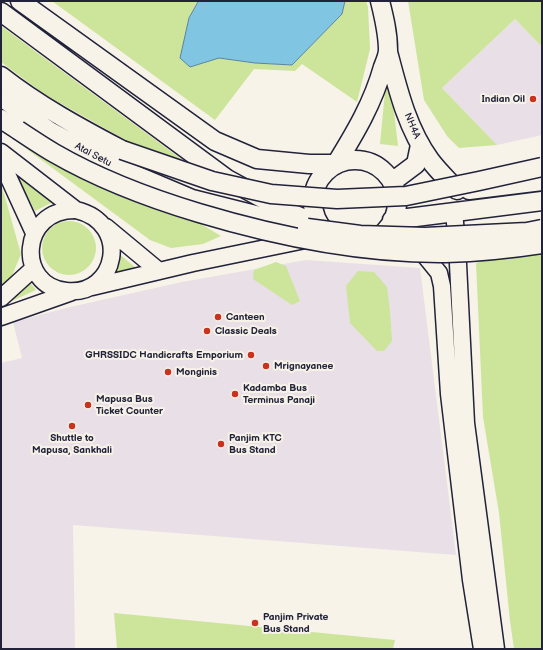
<!DOCTYPE html>
<style>
body{margin:0}
#map{position:relative;width:543px;height:650px;overflow:hidden;background:#f7f3e8;font-family:"Balsamiq Sans",sans-serif}
canvas{display:block}
.frame{position:absolute;inset:0;border:2px solid #22223b;pointer-events:none}
</style>
<div id="map">
<canvas width="543" height="650"></canvas>
<div class="frame"></div>
</div>
<script>
const ctx = document.querySelector('canvas').getContext('2d');
ctx.lineJoin = 'round';
function paint(path, color) { ctx.fillStyle = color; ctx.fill(path, 'evenodd'); }
function stroke(path, color, width, dash) { ctx.strokeStyle = color; ctx.lineWidth = width; ctx.lineCap = dash ? 'butt' : 'round'; ctx.setLineDash(dash || []); ctx.stroke(path); }
function label(font, color, halo, rows, align = 'center') {
  ctx.font = font + ' "Balsamiq Sans",sans-serif'; ctx.lineWidth = 4; ctx.setLineDash([]); ctx.textBaseline = 'middle'; ctx.strokeStyle = halo; ctx.fillStyle = color; for (const [text, x, y, turn = 0] of rows) {
    ctx.save(); ctx.translate(x, y); ctx.rotate((+turn || 0) * Math.PI / 180); ctx.textAlign = isNaN(turn) ? turn : align; if (halo) ctx.strokeText(text, 0, 0); ctx.fillText(text, 0, 0); ctx.restore();
  }
}
paint(new Path2D(`
 M515,19L542,47V135L497,145L442,88Z
 M306,260L420,268L456,555L73,525L75,649H1V363L22,358L13,322L66,308L182,282Z`), '#e9dfe6');
paint(new Path2D(`
 M52,1H199L189,18L190,67L219,58L255,63L292,65L342,14L345,1H366L368,7L370,49L357,102L302,64L295,71L254,69L215,120Z
 M408,1H542V47L515,19L442,88L497,145L459,148L447,136L424,100Z
 M1,26L184,161L161,155L127,141L44,94L1,62Z
 M388,60L398,146L380,144Z
 M1,130L191,218L221,236L203,244L171,248L150,240Z
 M15,173L57,200L35,211Z
 M1,183L21,254L11,278L1,287Z
 M42 248a27 27 0 1 1 54 0a27 27 0 1 1-54 0Z
 M542,248V649H514L510,621L499,513L483,417L476,263L493,254Z
 M117,252L136,268L109,276Z
 M276,262L286,266L300,301L292,305L253,279L254,270Z
 M358,271L374,272L387,287L390,311L392,341L384,351H377L350,323L346,286Z
 M29,281L36,290L3,305Z
 M114,613L395,640L393,649H117Z`), '#cce59b');
const water = new Path2D(`
 M199,1H345L342,14L292,65L255,63L219,58L190,67L180,58L189,18Z`);
paint(water, '#80c5e1');
stroke(water, '#5a849f', 1);
const secondary = new Path2D(`
 M1,152L76,210C132,223 117,297 66,291C16,286 19,209 76,210
 M1,161L34,233
 M454,212L457,244L466,423L496,649
 M106,227L159,271
 M414,248L426,257L439,273L442,286L449,394L471,580L482,649
 M92,287L193,263L305,240
 M1,298L34,268
 M1,317L72,292`);
const primary = new Path2D(`
 M20,1L215,141L257,159L309,164H336C355,133 373,103 383,67C385,62 388,55 388,50C388,33 384,17 380,1
 M1,12L227,179L284,210L319,225
 M388,52C398,90 407,128 430,160C438,171 448,180 457,190`);
const trunk = new Path2D(`
 M1,76C38,105 80,128 122,150
 M1,97L51,132L114,166L192,199L307,228
 M1,119L18,130
 M313 202a42 42 0 1 1 84 0a42 42 0 1 1-84 0Z
 M392,182L416,164L420,145
 M469,190L542,181
 M392,220L542,201`);
stroke(secondary, '#22223b', 19);
stroke(primary, '#22223b', 21);
stroke(trunk, '#22223b', 21);
stroke(secondary, '#f7f3e8', 16);
stroke(primary, '#f7f3e8', 18);
stroke(trunk, '#f7f3e8', 18);
const trunkBridge = new Path2D(`
 M18,130C30,138 42,146 54,153C99,179 149,198 199,213C279,237 362,254 446,253C478,252 510,249 542,244
 M122,150L212,181L271,194L337,199L406,196L479,181L542,167
 M307,228L360,235L425,237L527,232L542,229`);
stroke(trunkBridge, '#22223b', 21, []);
stroke(trunkBridge, '#f7f3e8', 18);
for (const [x, y, r, color] of [
 [533,99,4,"#c8321e"],
 [218,317,4,"#c8321e"],
 [207,331,4,"#c8321e"],
 [251,355,4,"#c8321e"],
 [266,366,4,"#c8321e"],
 [168,372,4,"#c8321e"],
 [235,394,4,"#c8321e"],
 [88,405,4,"#c8321e"],
 [72,426,4,"#c8321e"],
 [221,444,4,"#c8321e"],
 [255,623,4,"#c8321e"]
]) { const dot = new Path2D(); dot.arc(x, y, r, 0, 2 * Math.PI); ctx.fillStyle = color; ctx.fill(dot); stroke(dot, '#f7f3e8', 1.5); }
label('bold 10px', '#22223b', '#f7f3e8', [
 ["Indian Oil",525,99,"right"],
 ["Canteen",226,317],
 ["Classic Deals",215,331],
 ["GHRSSIDC Handicrafts Emporium",243,355,"right"],
 ["Mrignayanee",274,366],
 ["Monginis",176,372],
 ["Kadamba Bus",243,388],
 ["Terminus Panaji",243,400],
 ["Mapusa Bus",96,399],
 ["Ticket Counter",96,411],
 ["Shuttle to",72,438,"center"],
 ["Mapusa, Sankhali",72,450,"center"],
 ["Panjim KTC",229,438],
 ["Bus Stand",229,450],
 ["Panjim Private",263,617],
 ["Bus Stand",263,629]
], 'left');
label('10px', '#22223b', '#f7f3e8', [
 ["NH4A",412,126,67],
 ["Atal Setu",93,155,28]
]);
</script>
